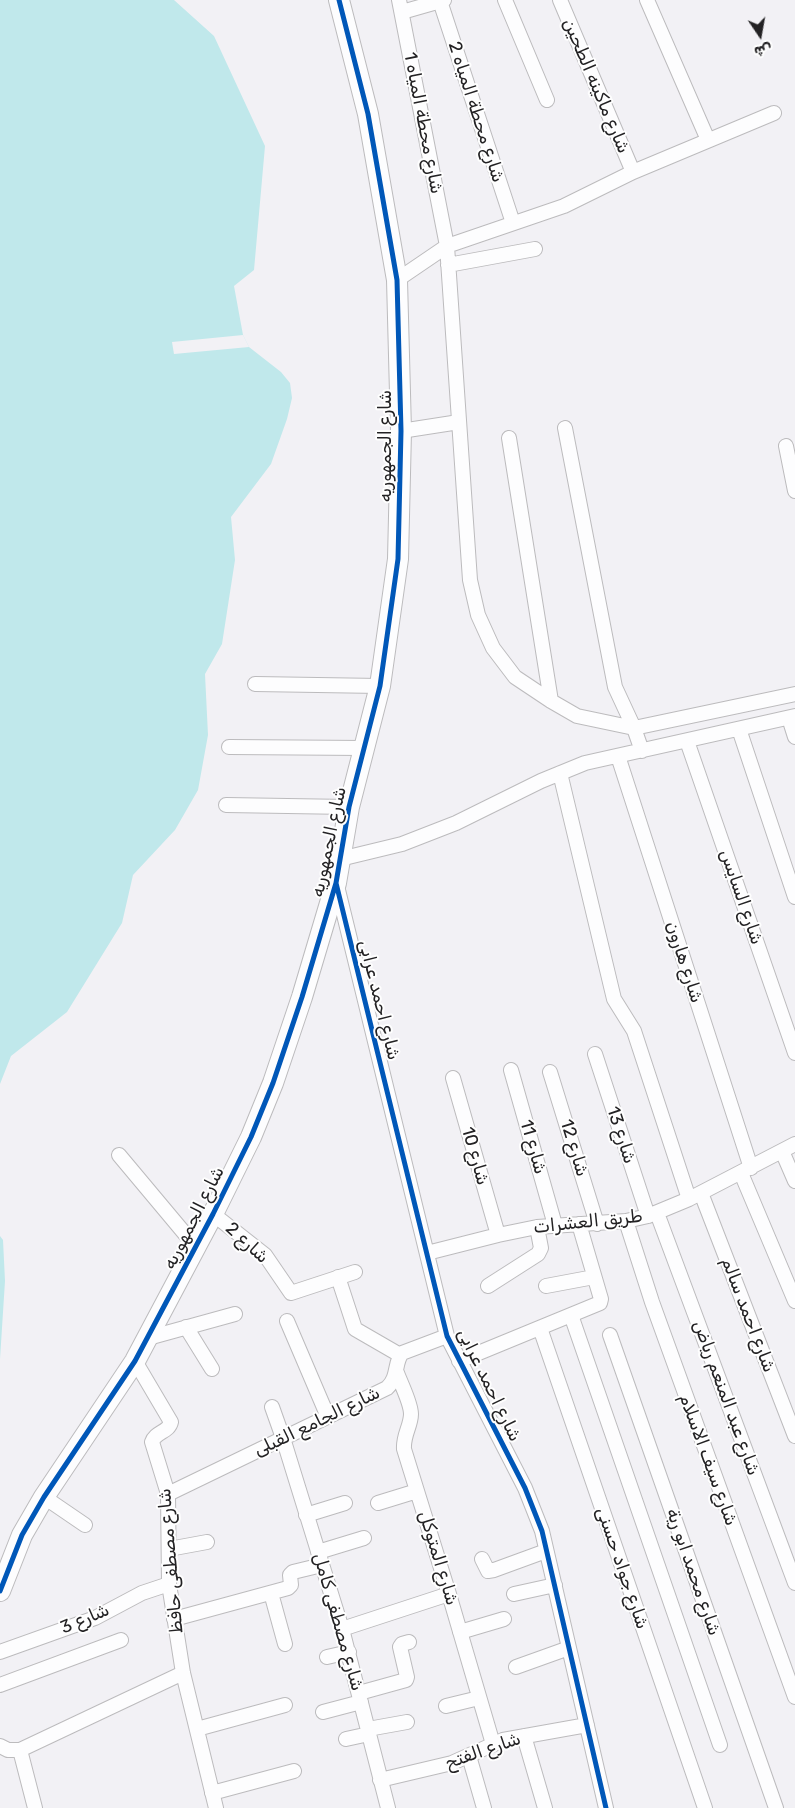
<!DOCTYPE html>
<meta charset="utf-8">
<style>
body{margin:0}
#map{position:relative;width:795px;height:1808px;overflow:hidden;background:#f2f1f5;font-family:Rubik,Vazirmatn,sans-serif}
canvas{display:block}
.north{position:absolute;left:735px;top:10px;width:50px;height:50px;-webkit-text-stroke:4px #fefefe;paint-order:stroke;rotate:168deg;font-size:14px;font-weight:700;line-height:20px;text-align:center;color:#232224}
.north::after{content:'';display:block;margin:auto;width:18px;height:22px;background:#232224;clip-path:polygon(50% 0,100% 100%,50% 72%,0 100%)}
</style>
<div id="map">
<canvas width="795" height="1808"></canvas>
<div class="north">ش</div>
</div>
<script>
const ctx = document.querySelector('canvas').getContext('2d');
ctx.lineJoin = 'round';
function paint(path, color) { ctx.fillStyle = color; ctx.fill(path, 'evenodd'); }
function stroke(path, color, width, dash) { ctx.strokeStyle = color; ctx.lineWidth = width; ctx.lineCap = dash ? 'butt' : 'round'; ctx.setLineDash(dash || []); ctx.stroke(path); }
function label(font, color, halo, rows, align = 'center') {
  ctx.font = font + ' Rubik,Vazirmatn,sans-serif'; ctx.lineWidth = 4; ctx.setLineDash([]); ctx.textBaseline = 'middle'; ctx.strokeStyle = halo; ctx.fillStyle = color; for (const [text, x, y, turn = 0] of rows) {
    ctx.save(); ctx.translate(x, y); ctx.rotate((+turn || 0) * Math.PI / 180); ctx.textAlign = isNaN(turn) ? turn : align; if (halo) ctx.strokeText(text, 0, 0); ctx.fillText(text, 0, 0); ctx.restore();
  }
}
paint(new Path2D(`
 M0,0H174L214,36L265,146L254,270L234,286L243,335L249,347L281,372L290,383L292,398L287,419L271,464L231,517L235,560L222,644L205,674L208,735L198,790L175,830L133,875L122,923L67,1012L11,1056L0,1084Z
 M0,1236L3,1240L5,1281L0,1359Z`), '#c0e8eb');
paint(new Path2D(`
 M243,335L249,347L174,354L172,342Z`), '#f2f1f5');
const street = new Path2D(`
 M399,0L447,246L470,580L478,615L493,648L515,677L551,701L577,716L634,728L795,694
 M505,0L547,100
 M560,0L633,172
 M647,0L708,140
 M440,1L513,223
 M402,12L444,0
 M448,265L535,249
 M397,280L447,246L564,206L633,172L774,113
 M565,428L615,687L634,728L642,751
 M401,431L459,422
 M509,438L551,701
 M786,446L795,491
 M255,684L380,686
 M789,718L795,737
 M739,729L795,897
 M687,741L795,1053
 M229,747L364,748
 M618,756L751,1168
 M560,773L614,999L634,1031L689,1199
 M226,805L349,807
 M340,859L402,844L456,823L541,781L585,763L795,716
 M337,886L447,1336L525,1488L542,1531L606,1808
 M595,1054L648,1216
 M511,1070L555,1225
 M550,1072L597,1224
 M453,1078L498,1235
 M782,1151L795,1181
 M119,1155L196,1247
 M741,1173L795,1301
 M701,1193L795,1436
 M657,1213L795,1583
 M213,1214L265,1255L291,1293L355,1272
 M626,1221L652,1302L795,1697
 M427,1253L498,1235L537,1227L626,1221L648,1216L689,1199L795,1144
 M338,1277L355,1329L400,1355
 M488,1286L538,1254L541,1248L537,1227
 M546,1286L594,1277
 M571,1315L720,1745
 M287,1321L328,1417
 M186,1327L212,1369
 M540,1328L705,1808
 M610,1335L776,1808
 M148,1338L235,1314
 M135,1361L171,1422C169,1432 155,1432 152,1442L168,1494L169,1584L183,1673L216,1808
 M459,1361L600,1303L601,1299L579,1224
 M397,1373C401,1384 411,1403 411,1414C411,1426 403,1435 404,1449L449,1594L493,1744
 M272,1407L283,1438L342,1629L388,1808
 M168,1494L387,1388C399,1377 394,1363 402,1353L447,1336
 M44,1497L85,1525
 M378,1503L417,1491
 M306,1515L345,1503
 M169,1549L207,1542
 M318,1552L364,1538
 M482,1559L488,1571L494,1570L546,1551
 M271,1593L285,1644
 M514,1594L555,1585
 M174,1619L288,1588L291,1585L290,1575L293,1572L322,1565
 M342,1629L449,1594
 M460,1632L504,1619
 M0,1652L95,1618L142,1593L169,1584
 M327,1657L349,1652
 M516,1667L569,1648
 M0,1685L121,1640
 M359,1693L406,1680L407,1677L400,1647L402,1644L409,1642
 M446,1706L479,1698
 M323,1712L361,1702
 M197,1729L285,1705
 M368,1729L407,1722
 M524,1736L545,1808
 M346,1739L369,1734
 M0,1746L8,1750H20L183,1673
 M20,1750L35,1808
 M469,1756L484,1808
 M380,1780L452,1763L503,1740L587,1725
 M212,1793L294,1771`);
const secondary = new Path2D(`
 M0,1591L22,1535L44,1497L135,1361L213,1214L251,1137L273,1083L302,997L336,883L349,807L380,686L398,559L401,431L397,280L368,114L339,0`);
stroke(street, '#bcbbbd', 16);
stroke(secondary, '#bcbbbd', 22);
stroke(street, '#fdfdfe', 14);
stroke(secondary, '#fdfdfe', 20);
stroke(new Path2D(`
 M336,883L447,1336L525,1488L542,1531L606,1808
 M0,1591L22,1535L44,1497L135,1361L213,1214L251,1137L273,1083L302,997L336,883L349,807L380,686L398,559L401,431L397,280L368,114L339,0`), '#0057b8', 5);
label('18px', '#232224', '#fefefe', [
 ["شارع ماكينه الطحين",596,86,67],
 ["شارع محطة المياه 2",476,112,72],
 ["شارع محطة المياه 1",423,123,79],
 ["شارع الجمهوريه",386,446,-90],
 ["شارع الجمهوريه",329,842,-78],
 ["شارع السايس",741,897,71],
 ["شارع هارون",684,962,72],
 ["شارع احمد عرابى",379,1000,76],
 ["شارع 13",621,1135,72],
 ["شارع 11",533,1147,74],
 ["شارع 12",574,1148,73],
 ["شارع 10",475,1156,74],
 ["شارع الجمهوريه",194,1218,-63],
 ["طريق العشرات",588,1222,-6],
 ["شارع 2",247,1243,42],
 ["شارع احمد سالم",748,1315,69],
 ["شارع احمد عرابى",489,1385,64],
 ["شارع عبد المنعم رياض",726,1398,70],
 ["شارع الجامع القبلى",317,1422,-26],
 ["شارع سيف الاسلام",708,1460,70],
 ["شارع المتوكل",438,1558,73],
 ["شارع مصطفى حافظ",171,1561,-95],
 ["شارع جواد حسنى",622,1568,71],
 ["شارع محمد ابو رية",693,1572,71],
 ["شارع 3",85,1619,-23],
 ["شارع مصطفى كامل",338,1622,74],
 ["شارع الفتح",483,1751,-19]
]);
</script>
